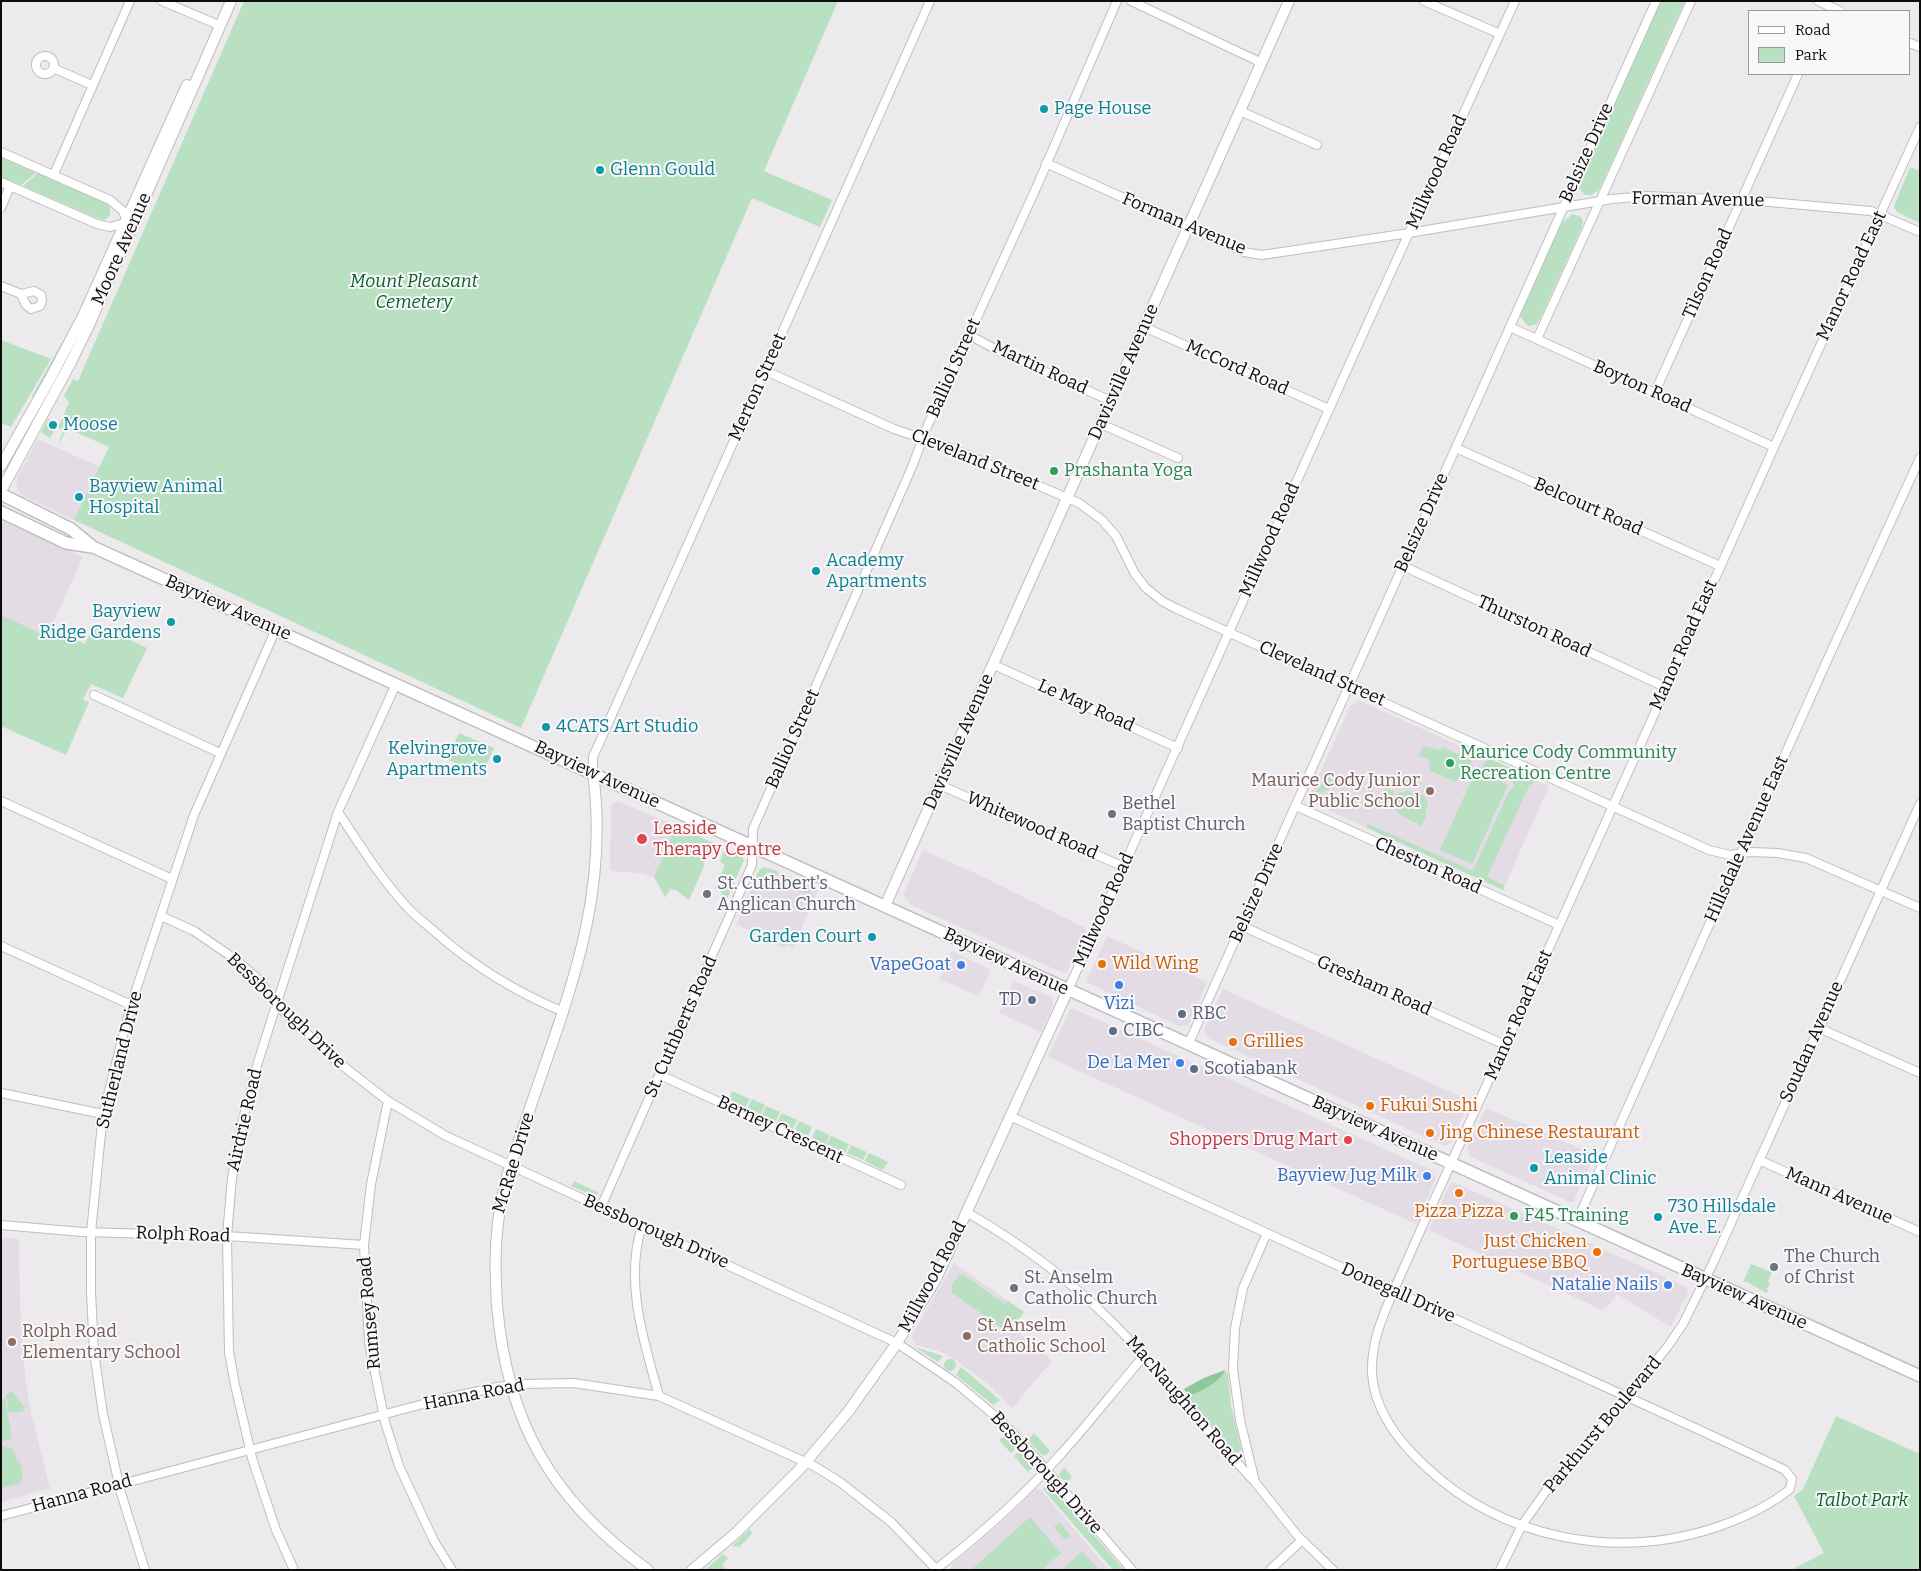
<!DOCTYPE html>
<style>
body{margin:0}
#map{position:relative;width:1921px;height:1571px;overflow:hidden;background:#eceaed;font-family:Bitter,serif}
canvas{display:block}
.frame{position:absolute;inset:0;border:2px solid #0e0d0e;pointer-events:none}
.legend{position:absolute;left:1748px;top:10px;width:162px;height:65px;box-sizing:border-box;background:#f9f7fa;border:1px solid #9b999c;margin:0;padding:6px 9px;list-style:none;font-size:15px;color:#0e0d0e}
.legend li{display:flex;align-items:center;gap:10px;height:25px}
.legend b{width:25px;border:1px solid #9b999c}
</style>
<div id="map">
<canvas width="1921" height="1571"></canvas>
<div class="frame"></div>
<ul class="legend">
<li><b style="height:6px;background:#fff"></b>Road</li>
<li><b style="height:14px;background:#b9e0c0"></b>Park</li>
</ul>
</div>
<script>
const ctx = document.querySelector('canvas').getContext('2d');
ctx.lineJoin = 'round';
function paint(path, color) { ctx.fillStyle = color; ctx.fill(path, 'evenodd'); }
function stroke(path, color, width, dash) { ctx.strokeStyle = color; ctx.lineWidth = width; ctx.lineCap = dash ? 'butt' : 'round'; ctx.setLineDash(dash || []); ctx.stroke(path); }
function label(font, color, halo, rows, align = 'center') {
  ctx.font = font + ' Bitter,serif'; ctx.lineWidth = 4; ctx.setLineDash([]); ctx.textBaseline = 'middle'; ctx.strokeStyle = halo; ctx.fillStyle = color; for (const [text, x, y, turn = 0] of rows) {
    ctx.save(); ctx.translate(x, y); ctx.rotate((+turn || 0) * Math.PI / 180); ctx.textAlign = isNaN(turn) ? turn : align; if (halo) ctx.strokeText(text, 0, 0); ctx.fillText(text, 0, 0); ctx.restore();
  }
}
paint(new Path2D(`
 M38,439L100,467L74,520L23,496L18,491L16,483L18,475Z
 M1,522H5L83,557L47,636L1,615Z
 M1358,700L1549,786L1503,890L1311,802L1310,795L1351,705Z
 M618,801L676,826L654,877L640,873L610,871L611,804Z
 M923,850L977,874L1087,929L1067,972H1061L915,907L909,903L903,895Z
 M763,867L770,868L818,890L793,948L787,945L785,949L736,924L758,872Z
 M1107,936L1207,982L1189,1024L1186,1026H1179L1086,982Z
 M952,951L991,970L979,996L939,979Z
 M1014,981L1051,997L1053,1002L1052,1008L1041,1032L999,1013Z
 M1223,989L1470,1101L1451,1142L1445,1146L1208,1038L1204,1029Z
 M1072,1008L1433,1171L1436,1178L1416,1224L1048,1057L1070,1010Z
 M1486,1108L1595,1155L1573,1202H1570L1469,1156L1468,1145Z
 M1453,1182L1685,1286L1688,1289L1687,1294L1671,1327L1617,1294L1611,1303L1602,1310L1429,1230L1449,1186Z
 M1,1238L19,1239L20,1307L25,1376L31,1414L50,1488L1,1502Z
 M954,1263L1024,1312L1013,1327L1052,1361L1012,1408L988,1384L957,1361L939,1351L916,1345L912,1340V1335Z
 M1037,1488L1040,1489L1109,1570H950L952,1564L1001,1523Z`), '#e3dce5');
paint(new Path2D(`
 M244,1H838L764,171L832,200L820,227L752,198L521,728L74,520L109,447L67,428L60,443V439L64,430L57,427L50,438L41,432L48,419L60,424L69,402L64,396L73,379L78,381Z
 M1660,1H1685L1599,190L1591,195H1585L1579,188L1584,177L1583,172Z
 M1,157L36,173L21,185L1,177Z
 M1910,167L1920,171V223L1897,212L1894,206Z
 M38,173L106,203L110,207V215L105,220L99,219L23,186Z
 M1573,214L1581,217L1583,222L1581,229L1540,319L1537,324L1528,326L1519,315L1560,224Z
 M64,339V343L33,397L32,396Z
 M1,340L51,359L11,427L1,423Z
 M1,615L47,636L51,628L85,644L95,623L147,648L123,698L91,684L83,700L89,702L66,755L1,726Z
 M459,733L494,748L482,775L447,759Z
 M1423,746L1440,750L1442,747L1472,761L1463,781L1458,778L1456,782L1429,770L1431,766L1428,765L1430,762L1428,758L1419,756Z
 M1491,759L1534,779L1533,785L1530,784L1487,877L1505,886L1503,890L1367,828L1368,824L1473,871L1507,795L1514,785L1512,781L1482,769L1484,763Z
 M1476,770L1508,785L1472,864L1440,850Z
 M1326,777L1332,778L1334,781L1329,789L1320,793L1316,792Z
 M1386,788L1394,791L1390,802L1377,806Z
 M1406,790L1417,795H1423L1428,802L1425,816L1426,817L1421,826C1410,819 1398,816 1392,804L1398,793L1405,792Z
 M676,826L720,846L719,850L709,855L703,863L705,864L689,900L676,890L671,889L663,899L664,895L654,877Z
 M725,848L742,856L744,860L727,899L721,896L722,892L715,888L725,865L720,862Z
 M763,867L777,871L776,875L767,871L765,877L760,878L757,882L754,881L758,872Z
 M800,882L812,887L809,894L797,890Z
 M732,1091L750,1099L746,1107L729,1100Z
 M752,1099L765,1105L761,1114L748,1108Z
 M766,1106L780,1112L776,1121L762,1115Z
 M782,1113L797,1120L793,1129L777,1122Z
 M799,1121L812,1127L808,1136L795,1130Z
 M816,1129L830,1135L826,1144L812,1138Z
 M831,1136L849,1144L845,1153L827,1144Z
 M851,1145L867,1152L863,1160L847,1153Z
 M869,1153L888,1162L882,1170L865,1161Z
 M574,1181L597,1192L599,1194L592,1195L571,1186Z
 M1751,1264L1772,1272L1768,1282L1770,1283L1767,1289L1768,1292L1766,1293L1747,1282H1743Z
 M959,1275H964L1005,1304L1008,1301L1024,1312L1013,1327L1009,1324L1005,1328H1002L952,1293L951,1286Z
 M915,1347L943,1356L938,1362Z
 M944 1365a6 6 0 1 1 12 0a6 6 0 1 1-12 0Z
 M961,1367L1000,1400L993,1405L956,1375Z
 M1225,1370L1228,1374L1231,1406L1241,1448V1451L1238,1453L1234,1451L1190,1400L1184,1389L1204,1378Z
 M12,1392L25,1407L22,1412H9L6,1396L8,1393Z
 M5,1399L12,1439L1,1441V1400Z
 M1836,1416L1920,1454V1570H1791L1824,1553L1794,1496L1803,1489Z
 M1034,1433L1050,1451L1045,1456L1041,1454L1028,1440Z
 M1006,1434L1017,1446L1011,1453L999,1440Z
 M1,1446L13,1449L17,1461L20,1462L23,1478L19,1484L1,1488Z
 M1021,1450L1033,1464L1034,1467L1028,1472L1014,1456Z
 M1064,1467L1072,1477L1066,1483L1059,1475Z
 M1048,1484L1052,1487L1124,1570H1113L1043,1489Z
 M1030,1517L1061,1553L1042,1570H971Z
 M1060,1523L1070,1535L1065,1540L1054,1527Z
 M750,1529L752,1534L739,1547L732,1546Z
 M1082,1551L1098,1569L1062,1570Z
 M723,1554L728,1558L722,1565L728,1570H705Z`), '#b9e0c0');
paint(new Path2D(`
 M1225,1370C1221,1381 1200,1393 1189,1395L1184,1389L1204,1378Z`), '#8ec799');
const minor = new Path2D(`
 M162,1L221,26
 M1131,1L1262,63
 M1424,1L1500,34
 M1818,1L1840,11
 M1910,43L1920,47
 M36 65a9 9 0 1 1 18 0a9 9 0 1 1-18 0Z
 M53,68L92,85
 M1240,111L1317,145
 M1,152L110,200L123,211L127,221
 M1046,163L1244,252L1262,255L1409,233L1612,199L1647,196L1758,201L1871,211L1920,232
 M54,174L130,1
 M1,182L97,224L110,227L129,222
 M1,208L10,186
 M1,286L21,294
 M34,291L41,295L42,301L40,306L31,309L26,305L21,294Z
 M1144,327L1329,409
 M1510,327L1774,447
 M969,335L999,351L1111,401
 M1537,339L1691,1
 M766,371L894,429L951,448L1079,503L1102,520L1116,536L1135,574L1146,588L1162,601L1175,608L1709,850L1730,855L1751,852L1777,853L1806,858L1920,908
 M1655,392L1798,74
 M1101,424L1178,458
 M1456,448L1720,566
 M1403,566L1665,687
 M994,665L1178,748
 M94,695L220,753
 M593,773V757L930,1
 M940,785L1124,867
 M1,801L172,879
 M1296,806L1559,925
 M338,812C360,845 381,879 408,908C416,917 426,924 434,931C473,966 515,992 564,1012
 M161,916L194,931L235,959L256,977L283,1011L334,1059L388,1101L446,1136L897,1343L956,1383L1001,1421L1036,1458L1132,1570
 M1242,926L1505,1045
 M1,946L131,1005
 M1068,990L1376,305L1515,1
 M1819,1028L1920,1073
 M1188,1045L1656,1
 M660,1075L901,1185
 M1,1093L103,1114
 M388,1101L371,1184L364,1245L369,1343L385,1422L399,1466L434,1541L452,1570
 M1012,1117L1385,1287L1394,1291C1524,1351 1655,1408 1785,1470L1792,1479L1790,1489C1768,1507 1743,1518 1717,1527C1616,1561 1502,1539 1425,1466C1399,1442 1374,1411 1372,1373C1371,1340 1384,1313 1397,1283C1453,1157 1511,1032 1568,906C1639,749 1708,591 1780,434C1826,332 1874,230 1920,127
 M1759,1160L1920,1232
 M601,1207L752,865L753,829L912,467L927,427L1037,186L1117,1
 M968,1213C1020,1243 1070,1280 1113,1323C1163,1373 1206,1431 1255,1482
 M1577,1221L1825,665L1920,458
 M1,1225L83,1232L227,1236L364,1245
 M642,1226C624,1281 644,1342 659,1396
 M1267,1233L1243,1288L1235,1328L1233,1369L1240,1420L1255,1482L1297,1535L1333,1570
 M1,1516L442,1399L497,1387L521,1384L574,1383L659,1396L814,1466L840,1482L891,1522L937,1570
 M145,1570L121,1493L103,1414L94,1352L91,1292V1232L103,1114L131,1005L194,815L276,629
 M294,1570L276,1530L252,1458L235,1385L229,1352L227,1236L232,1178L242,1123L258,1062L338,812L396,684
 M935,1570C980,1535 1023,1497 1061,1454C1090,1422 1116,1388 1144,1356
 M1270,1570L1302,1540
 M1500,1570L1522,1525L1551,1484L1627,1397L1668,1346L1683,1324L1713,1263L1920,804`);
const tertiary = new Path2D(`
 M1,466L51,377L84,314L187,85
 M1,491L70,364L89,325L231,1
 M593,773C610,899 567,998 528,1114C521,1136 512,1158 506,1180C495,1223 494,1261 497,1305C507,1423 552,1500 648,1570
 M885,906L1289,1
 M692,1570L737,1532L799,1470L848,1412L897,1343L936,1279L1068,990`);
const secondary = new Path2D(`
 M1,494L71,529L93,547L1920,1376
 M1,512L66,543L92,547`);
stroke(minor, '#bebdbf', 10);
stroke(tertiary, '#bebdbf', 12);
stroke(secondary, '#bebdbf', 14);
stroke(minor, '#fff', 8);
stroke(tertiary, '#fff', 10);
stroke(secondary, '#fff', 11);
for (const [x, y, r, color] of [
 [1044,109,5,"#0f9aa8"],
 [600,170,5,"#0f9aa8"],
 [53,425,5,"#0f9aa8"],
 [1054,471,5,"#2e9e5b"],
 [79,497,5,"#0f9aa8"],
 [816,571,5,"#0f9aa8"],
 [171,622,5,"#0f9aa8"],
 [546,727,5,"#0f9aa8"],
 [497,759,5,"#0f9aa8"],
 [1450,763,5,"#2e9e5b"],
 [1430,791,5,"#8d6e63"],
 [1112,814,5,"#6b7280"],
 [642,839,6,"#e0444e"],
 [707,894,5,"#6b7280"],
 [872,937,5,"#0f9aa8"],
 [1102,964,5,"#e8710a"],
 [961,965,5,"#3f7fe0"],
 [1119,985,5,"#3f7fe0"],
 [1032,1000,5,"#5c6f8a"],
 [1182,1014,5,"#5c6f8a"],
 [1113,1031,5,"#5c6f8a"],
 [1233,1042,5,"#e8710a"],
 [1180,1063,5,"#3f7fe0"],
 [1194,1069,5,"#5c6f8a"],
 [1370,1106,5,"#e8710a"],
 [1430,1133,5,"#e8710a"],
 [1348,1140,5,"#e0444e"],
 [1534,1168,5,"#0f9aa8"],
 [1427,1176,5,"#3f7fe0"],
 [1459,1193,5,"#e8710a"],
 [1514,1216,5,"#2e9e5b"],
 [1658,1217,5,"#0f9aa8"],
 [1597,1252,5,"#e8710a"],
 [1774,1267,5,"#6b7280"],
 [1668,1285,5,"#3f7fe0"],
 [1014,1288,5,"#6b7280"],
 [967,1336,5,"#8d6e63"],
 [12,1342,5,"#8d6e63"]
]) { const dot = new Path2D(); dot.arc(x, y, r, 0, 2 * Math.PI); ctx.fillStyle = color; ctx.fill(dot); stroke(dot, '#f9f7fa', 2); }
label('18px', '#0d838f', '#f9f7fa', [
 ["Page House",1054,109],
 ["Glenn Gould",610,170],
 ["Moose",63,425],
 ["Bayview Animal",89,487],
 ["Hospital",89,508],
 ["Academy",826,561],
 ["Apartments",826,582],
 ["Bayview",161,612,"right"],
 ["Ridge Gardens",161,633,"right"],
 ["4CATS Art Studio",556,727],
 ["Kelvingrove",487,749,"right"],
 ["Apartments",487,770,"right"],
 ["Garden Court",862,937,"right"],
 ["Leaside",1544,1158],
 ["Animal Clinic",1544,1179],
 ["730 Hillsdale",1668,1207],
 ["Ave. E.",1668,1228]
], 'left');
label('18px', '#0e0d0e', '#f9f7fa', [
 ["Belsize Drive",1587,153,-66],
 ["Millwood Road",1437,172,-66],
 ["Forman Avenue",1698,200,1],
 ["Forman Avenue",1184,224,23],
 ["Moore Avenue",122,249,-66],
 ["Tilson Road",1708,274,-66],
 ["Manor Road East",1852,276,-65],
 ["Balliol Street",954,368,-66],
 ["Martin Road",1040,368,25],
 ["McCord Road",1237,368,24],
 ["Davisville Avenue",1124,372,-66],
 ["Merton Street",758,387,-66],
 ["Boyton Road",1642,387,24],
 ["Cleveland Street",975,460,22],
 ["Belcourt Road",1588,507,24],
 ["Belsize Drive",1422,523,-66],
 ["Millwood Road",1270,540,-66],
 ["Bayview Avenue",228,608,24],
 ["Thurston Road",1534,627,25],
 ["Manor Road East",1684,645,-66],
 ["Cleveland Street",1322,674,24],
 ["Le May Road",1086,706,24],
 ["Balliol Street",793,739,-66],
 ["Davisville Avenue",959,742,-66],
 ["Bayview Avenue",597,775,25],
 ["Whitewood Road",1032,826,24],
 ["Hillsdale Avenue East",1747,839,-66],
 ["Cheston Road",1428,866,24],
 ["Belsize Drive",1257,893,-66],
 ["Millwood Road",1104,910,-66],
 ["Bayview Avenue",1006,962,25],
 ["Gresham Road",1374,986,24],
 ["Bessborough Drive",286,1011,44],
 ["Manor Road East",1519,1015,-66],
 ["St. Cuthberts Road",681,1027,-66],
 ["Soudan Avenue",1812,1042,-66],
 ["Sutherland Drive",120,1060,-76],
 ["Airdrie Road",245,1120,-77],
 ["Bayview Avenue",1375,1129,24],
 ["Berney Crescent",780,1130,25],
 ["McRae Drive",514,1163,-73],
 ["Mann Avenue",1839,1196,24],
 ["Bessborough Drive",656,1232,24],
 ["Rolph Road",183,1235,2],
 ["Millwood Road",933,1277,-62],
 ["Donegall Drive",1398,1293,24],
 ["Bayview Avenue",1744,1297,24],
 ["Rumsey Road",370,1313,-95],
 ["Hanna Road",474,1395,-11],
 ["MacNaughton Road",1183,1401,49],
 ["Parkhurst Boulevard",1603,1425,-50],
 ["Bessborough Drive",1046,1473,48],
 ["Hanna Road",82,1494,-15]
]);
label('italic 18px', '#06632b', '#f9f7fa', [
 ["Mount Pleasant",414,282],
 ["Cemetery",414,303],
 ["Talbot Park",1862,1501]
]);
label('18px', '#27864d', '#f9f7fa', [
 ["Prashanta Yoga",1064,471],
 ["Maurice Cody Community",1460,753],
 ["Recreation Centre",1460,774],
 ["F45 Training",1524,1216]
], 'left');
label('18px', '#785e54', '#f9f7fa', [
 ["Maurice Cody Junior",1420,781,"right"],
 ["Public School",1420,802,"right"],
 ["St. Anselm",977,1326],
 ["Catholic School",977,1347],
 ["Rolph Road",22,1332],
 ["Elementary School",22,1353]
], 'left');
label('18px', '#5b616d', '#f9f7fa', [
 ["Bethel",1122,804],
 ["Baptist Church",1122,825],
 ["St. Cuthbert's",717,884],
 ["Anglican Church",717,905],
 ["The Church",1784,1257],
 ["of Christ",1784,1278],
 ["St. Anselm",1024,1278],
 ["Catholic Church",1024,1299]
], 'left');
label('18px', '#be3a42', '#f9f7fa', [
 ["Leaside",653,829],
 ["Therapy Centre",653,850],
 ["Shoppers Drug Mart",1338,1140,"right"]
], 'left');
label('18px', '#c56008', '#f9f7fa', [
 ["Wild Wing",1112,964],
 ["Grillies",1243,1042],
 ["Fukui Sushi",1380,1106],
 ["Jing Chinese Restaurant",1440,1133],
 ["Pizza Pizza",1459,1212,"center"],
 ["Just Chicken",1587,1242,"right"],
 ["Portuguese BBQ",1587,1263,"right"]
], 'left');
label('18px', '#366cbe', '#f9f7fa', [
 ["VapeGoat",951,965],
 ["Vizi",1119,1004,"center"],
 ["De La Mer",1170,1063],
 ["Bayview Jug Milk",1417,1176],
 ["Natalie Nails",1658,1285]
], 'right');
label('18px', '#4e5e75', '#f9f7fa', [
 ["TD",1022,1000,"right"],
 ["RBC",1192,1014],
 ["CIBC",1123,1031],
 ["Scotiabank",1204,1069]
], 'left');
</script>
